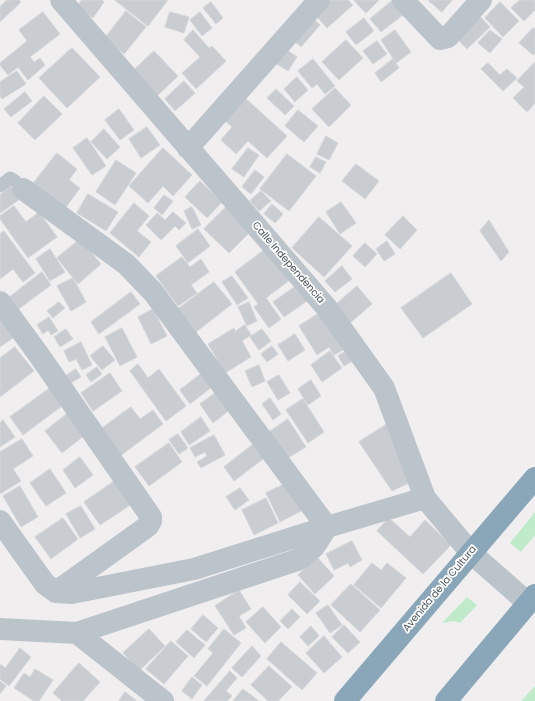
<!DOCTYPE html>
<style>
body{margin:0}
canvas{display:block;background:#f1eeef}
</style>
<canvas width="535" height="701"></canvas>
<script>
const ctx = document.querySelector('canvas').getContext('2d');
ctx.lineJoin = 'round';
function paint(path, color) { ctx.fillStyle = color; ctx.fill(path, 'evenodd'); }
function stroke(path, color, width, dash) { ctx.strokeStyle = color; ctx.lineWidth = width; ctx.lineCap = dash ? 'butt' : 'round'; ctx.setLineDash(dash || []); ctx.stroke(path); }
function label(font, color, halo, rows, align = 'center') {
  ctx.font = font + ' Poppins,sans-serif'; ctx.lineWidth = 3.5; ctx.setLineDash([]); ctx.textBaseline = 'middle'; ctx.strokeStyle = halo; ctx.fillStyle = color; for (const [text, x, y, turn = 0] of rows) {
    ctx.save(); ctx.translate(x, y); ctx.rotate((+turn || 0) * Math.PI / 180); ctx.textAlign = isNaN(turn) ? turn : align; if (halo) ctx.strokeText(text, 0, 0); ctx.fillText(text, 0, 0); ctx.restore();
  }
}
paint(new Path2D(`
 M535,512V535L521,552L510,543Z
 M467,597L477,605L460,623L454,621L442,623Z
 M535,686V701H521Z`), '#c0ebcb');
const building = new Path2D(`
 M7,0H19L21,2L0,22V7Z
 M82,0H102L104,2L93,18L77,7Z
 M115,0H168L148,26Z
 M323,0H348L353,5L327,28L311,10Z
 M354,0H379L366,13Z
 M393,0L408,11L381,32L370,19Z
 M428,0H452L442,12Z
 M520,0H535V10L524,21L511,8Z
 M211,2L223,18L216,24L203,8Z
 M500,2L519,21L503,37L485,18Z
 M126,11L146,27L124,54L105,38Z
 M43,12L60,34L30,57L34,62L40,58L45,65L28,80L18,67L8,75L0,65V63L27,41L19,30Z
 M170,12L189,17L184,33L165,27Z
 M200,12L212,28L202,36L190,20Z
 M476,12L490,27L467,49L452,33Z
 M309,15L320,25L301,47L289,37Z
 M364,18L374,31L356,45L346,32Z
 M533,28L535,29V53L533,55L519,43Z
 M193,30L209,48L212,46L226,61L196,89L182,73L200,57L184,40Z
 M395,30L411,52L396,63L381,40Z
 M490,30L502,39L490,53L478,43Z
 M346,40L363,58L339,80L322,62Z
 M377,41L387,54L373,64L363,51Z
 M72,48L100,77L67,108L39,78Z
 M284,48L297,57L288,71L275,63Z
 M154,51L178,76L157,96L133,71Z
 M313,59L335,86L325,94L317,84L312,88L298,71Z
 M393,59L399,68L381,82L375,73Z
 M535,62V103L527,112L513,98L524,87L517,81Z
 M488,63L500,75L507,69L517,78L503,91L481,69Z
 M17,71L26,84L2,99L0,96V82Z
 M297,77L308,90L295,102L284,89Z
 M184,81L195,93L175,111L165,99Z
 M335,88L351,105L329,127L312,109Z
 M276,89L294,106L285,115L267,98Z
 M25,92L32,101L11,117L4,109Z
 M44,96L62,114L35,140L18,123Z
 M243,96L287,136L267,158L248,141L236,154L221,140L232,127L223,119Z
 M119,109L134,130L120,140L105,120Z
 M298,110L318,126L304,142L285,126Z
 M147,127L160,145L141,158L129,139Z
 M104,129L120,147L107,159L91,142Z
 M326,136L338,143L329,160L317,154Z
 M87,138L106,166L92,175L73,148Z
 M163,148L192,175L173,196L163,186L148,203L129,186Z
 M248,148L259,155L244,177L232,169Z
 M57,153L77,169L69,180L80,188L64,210L32,185Z
 M287,154L316,176L289,211L260,189Z
 M316,157L326,162L320,173L310,167Z
 M116,160L136,173L115,205L96,192Z
 M356,164L379,181L365,199L342,181Z
 M255,170L264,177L251,194L242,187Z
 M200,181L222,202L207,218L185,197Z
 M10,186L20,199L0,213V195Z
 M261,191L271,201L259,211L250,201Z
 M88,194L118,212L106,231L77,213Z
 M164,195L173,201L162,215L154,208Z
 M341,202L356,223L340,234L326,212Z
 M134,203L149,216L137,231L151,242L139,257L110,233Z
 M272,204L283,214L275,223L264,214Z
 M14,206L26,222L39,212L57,237L28,258L0,219V216Z
 M227,206L251,231L229,253L204,229Z
 M192,207L201,225L192,229L184,211Z
 M173,212L186,223L179,230L175,226L161,240L146,225L157,213L165,220Z
 M403,216L417,230L400,249L385,235Z
 M319,217L352,246L324,277L292,248Z
 M489,220L509,252L501,261L480,231Z
 M198,229L210,246L188,263L176,246Z
 M4,231L35,273L23,282L13,269L0,279V234Z
 M80,239L101,264L78,284L57,258Z
 M387,241L395,254L384,261L376,249Z
 M365,243L377,254L365,267L353,256Z
 M268,247L291,279L266,298L281,319L269,328L254,307L258,304L235,272Z
 M50,249L65,272L50,281L36,259Z
 M182,257L190,267L201,259L209,272L191,285L197,293L178,306L156,276Z
 M342,266L352,279L335,292L325,281Z
 M42,272L51,285L16,311L7,299Z
 M451,273L472,304L423,338L401,308Z
 M232,276L248,298L237,305L222,282Z
 M73,278L86,302L71,311L57,286Z
 M214,282L232,304L196,332L178,309Z
 M299,284L310,299L284,317L273,302Z
 M357,286L372,304L349,324L334,306Z
 M131,292L140,304L99,334L91,322Z
 M59,302L65,308L53,318L47,311Z
 M249,302L257,321L247,326L238,307Z
 M153,309L167,336L151,344L138,317Z
 M324,310L348,347L334,355L329,347L317,355L299,326Z
 M49,317L58,331L51,335L48,330L43,334L37,325Z
 M0,320L13,338L0,347Z
 M245,325L251,335L242,341L251,357L225,373L208,344L234,328L235,331Z
 M122,328L137,357L120,366L105,337Z
 M66,329L73,339L60,347L54,337Z
 M262,329L271,341L259,350L250,337Z
 M295,334L305,350L288,361L278,345Z
 M81,342L92,365L82,370L76,359L69,362L64,351Z
 M103,346L115,360L102,370L90,356Z
 M272,346L278,354L267,362L261,354Z
 M15,347L34,371L0,397V358Z
 M352,348L358,358L344,366L338,356Z
 M330,351L342,368L322,382L311,365Z
 M138,364L148,378L159,369L186,406L166,421L130,371Z
 M259,365L265,381L252,387L245,371Z
 M97,367L102,374L91,382L86,375Z
 M76,369L81,377L69,384L64,377Z
 M110,373L122,391L93,411L81,393Z
 M202,373L213,386L190,404L180,390Z
 M279,375L290,393L278,400L267,382Z
 M311,380L321,396L308,405L298,389Z
 M50,388L62,406L23,435L10,417Z
 M218,391L231,409L213,423L200,404Z
 M270,398L281,414L273,420L262,404Z
 M303,399L324,432L308,443L286,410Z
 M131,407L140,419L153,410L163,424L120,456L101,429Z
 M68,413L85,435L62,453L45,431Z
 M201,417L210,431L189,445L181,432Z
 M288,419L306,447L286,459L269,432Z
 M3,420L15,437L0,447V423Z
 M390,422L409,483L392,491L359,442Z
 M178,434L188,448L179,454L169,440Z
 M214,435L225,455L201,468L197,462L207,456L205,452L195,457L190,448Z
 M22,439L33,456L13,469L21,481L0,494V452Z
 M256,442L267,456L234,481L224,467Z
 M169,443L182,462L149,486L135,467Z
 M80,457L93,475L75,488L63,470Z
 M50,469L66,493L46,506L30,483Z
 M122,476L138,500L100,525L84,502Z
 M291,481L305,509L280,522L266,493Z
 M20,486L38,517L21,527L3,496Z
 M240,488L249,500L235,510L226,497Z
 M266,498L278,523L254,535L242,510Z
 M81,506L95,529L80,538L66,514Z
 M63,518L78,539L51,559L35,537Z
 M389,518L410,537L425,520L451,545L423,574L377,531Z
 M352,541L362,560L350,567L348,563L334,570L326,554Z
 M317,557L334,576L315,594L298,575Z
 M372,563L381,570L387,563L406,578L381,608L354,585Z
 M300,582L320,601L307,614L288,595Z
 M351,584L380,610L360,632L331,605Z
 M239,590L251,609L239,616L246,628L234,635L215,606Z
 M328,605L342,625L330,633L316,613Z
 M263,607L281,627L265,643L246,622Z
 M292,609L300,617L288,629L280,621Z
 M203,615L218,628L206,642L191,629Z
 M344,625L360,642L348,653L332,637Z
 M311,626L319,636L308,646L300,637Z
 M149,629L165,646L139,671L123,653Z
 M224,629L241,643L207,686L194,676L213,653L208,649Z
 M187,630L205,645L194,658L176,642Z
 M324,636L342,657L324,673L306,653Z
 M171,641L188,656L164,684L146,669Z
 M281,642L317,673L302,690L267,659Z
 M252,646L261,656L242,677L232,668Z
 M20,648L31,657L9,686L0,679V664L5,668Z
 M79,663L100,682L83,701H62L53,693Z
 M269,666L292,687L278,701H268L251,685Z
 M35,669L53,680L39,701H34L14,688L24,673L30,677Z
 M230,671L237,678L226,691L232,696L227,701H204Z
 M192,677L202,685L192,699L182,691Z
 M0,681L6,686L0,694Z
 M243,689L259,701H233Z
 M125,692L137,701H119Z`);
paint(building, '#c9ccd1');
stroke(building, '#d3d6d9', 1);
stroke(new Path2D(`
 M0,186L10,178L14,180L23,189`), '#bbc4ca', 13);
stroke(new Path2D(`
 M61,0L326,307L384,388L425,498L471,553L528,603
 M403,0L440,39L448,37L481,0
 M188,148L319,0
 M0,302L39,355L151,517V521L148,526L56,592
 M0,521L45,584L56,592L72,593L194,569L327,527L153,292L126,264L23,189
 M0,629L77,633L300,559L314,547L327,527L425,498
 M77,633L163,701`), '#bbc4ca', 22);
stroke(new Path2D(`
 M345,701L535,478
 M446,701L535,595`), '#8aa7ba', 22);
label('10px', '#48545a', '#fff', [
 ["Calle Independencia",288,263,49],
 ["Avenida de la Cultura",440,589,-50]
]);
</script>
